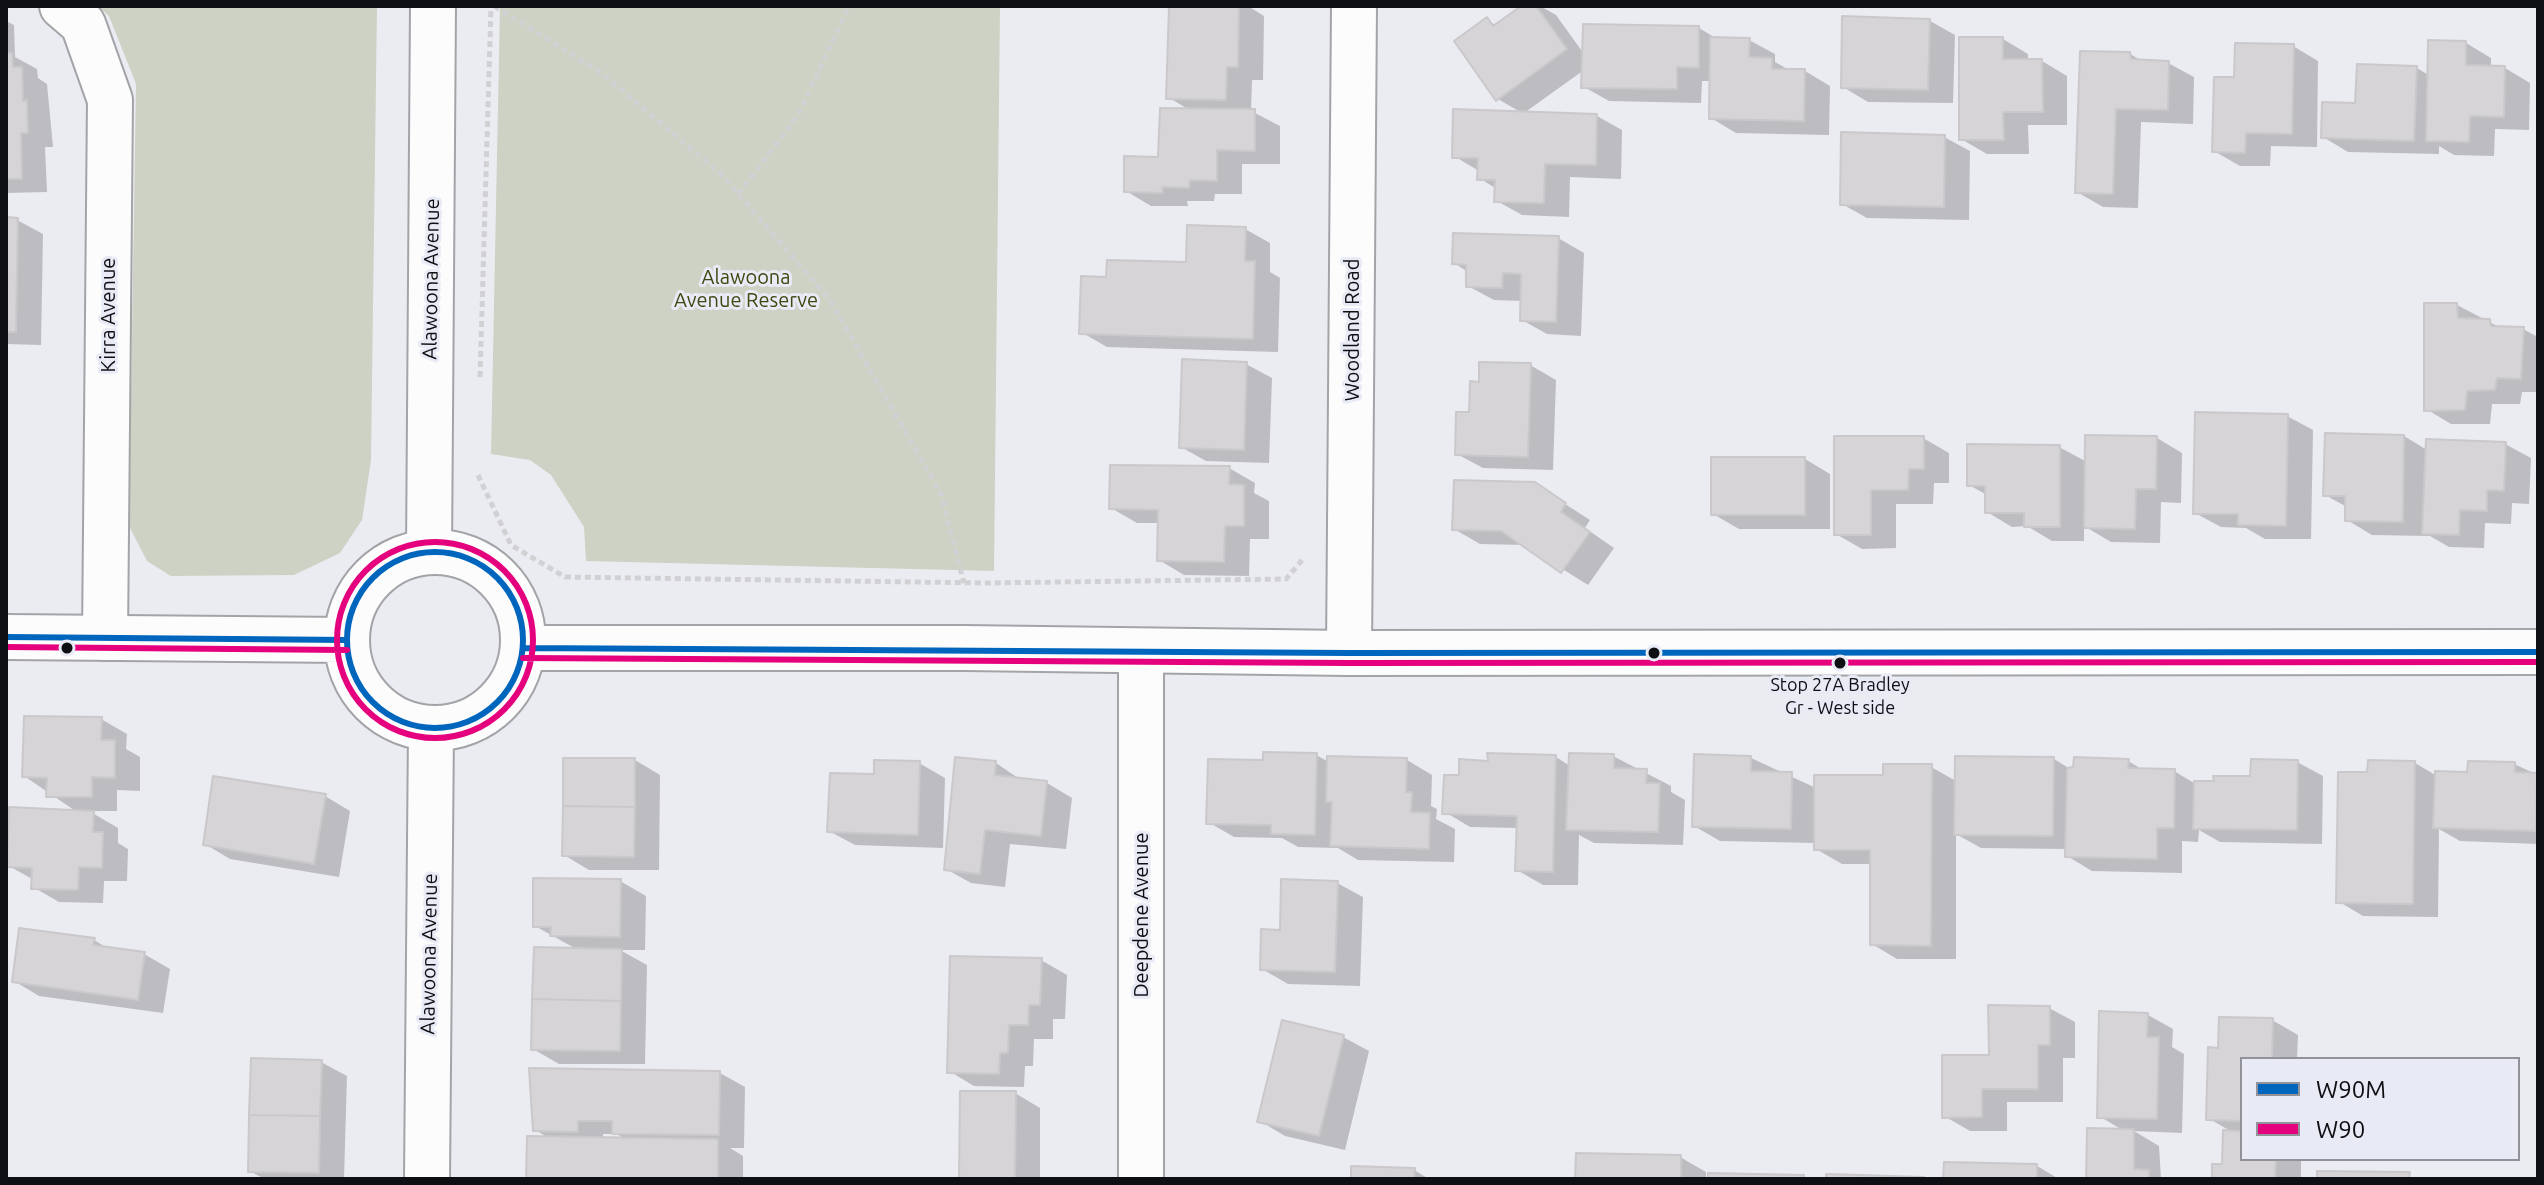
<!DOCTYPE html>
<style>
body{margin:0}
#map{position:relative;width:2544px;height:1185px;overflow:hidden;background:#ebecf2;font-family:Ubuntu,sans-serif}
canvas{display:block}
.frame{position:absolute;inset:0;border:8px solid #0e0f12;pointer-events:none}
.legend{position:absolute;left:2240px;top:1057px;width:280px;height:104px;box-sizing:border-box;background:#e8eaf5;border:2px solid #91929a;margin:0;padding:10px 14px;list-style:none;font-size:24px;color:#0e0f12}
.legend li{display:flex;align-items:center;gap:16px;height:40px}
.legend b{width:40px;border:2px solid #91929a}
</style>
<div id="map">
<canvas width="2544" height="1185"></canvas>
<div class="frame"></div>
<ul class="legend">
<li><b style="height:10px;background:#0065bd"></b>W90M</li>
<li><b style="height:10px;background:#e5007d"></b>W90</li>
</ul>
</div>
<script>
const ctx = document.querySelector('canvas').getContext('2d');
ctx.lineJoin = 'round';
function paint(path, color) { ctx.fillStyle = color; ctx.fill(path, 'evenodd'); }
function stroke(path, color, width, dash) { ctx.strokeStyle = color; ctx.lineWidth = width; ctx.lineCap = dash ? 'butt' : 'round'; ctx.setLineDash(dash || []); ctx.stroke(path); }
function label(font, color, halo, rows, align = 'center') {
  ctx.font = font + ' Ubuntu,sans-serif'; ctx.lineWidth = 6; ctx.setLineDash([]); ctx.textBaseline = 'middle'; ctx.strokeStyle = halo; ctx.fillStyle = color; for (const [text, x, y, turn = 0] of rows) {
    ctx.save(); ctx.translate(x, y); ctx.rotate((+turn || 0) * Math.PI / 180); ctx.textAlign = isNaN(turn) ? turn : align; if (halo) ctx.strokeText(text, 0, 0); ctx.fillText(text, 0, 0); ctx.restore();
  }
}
paint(new Path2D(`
 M98,6H377L371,460L362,520L340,553L294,575L171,576L147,561L129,526L136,84L109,16Z
 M500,6H1000L994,571L586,561L584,527L551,475L530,460L491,454Z`), '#cdd2c4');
paint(new Path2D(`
 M1171,6H1248L1264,16L1263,80H1252L1251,111L1280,126V164H1242V194H1215L1214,201H1187L1188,206H1151L1126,191L1160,159L1191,111L1168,97Z
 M1524,6H1540L1556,15L1584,54L1699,28L1719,40H1749L1775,54V62L1791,71H1805L1830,86L1829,135L1736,133L1711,118V81H1702L1701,103L1609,101L1584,87V70L1524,113L1597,116L1622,130L1621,179L1570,177L1569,217L1522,215L1497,201V189L1479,178V171L1454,156L1522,113L1498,99L1487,20L1497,26Z
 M6,21L14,25L15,57L37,69L38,78L47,84L53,147H45L47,192L6,193Z
 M1930,21L1955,35L1953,103L1868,102L1843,87Z
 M2003,39L2028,54V61H2042L2067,76V125H2028L2029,154H1987L1961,139Z
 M2466,43L2491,58V68H2505L2530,83L2529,130L2495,129L2494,156L2454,155L2439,146V154L2348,152L2323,137L2357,105L2417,68L2430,76Z
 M2293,46L2318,61L2317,147L2271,146L2270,166H2240L2214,151L2236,79Z
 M2130,54L2144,62L2168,63L2194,77L2193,124L2141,122L2138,208L2103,207L2077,192Z
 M1944,137L1970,151L1969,220L1867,218L1842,204Z
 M6,219L17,220L43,234L41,345L6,344Z
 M1245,229L1270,243V272L1280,278L1278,352L1107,347L1081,332L1108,280L1188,264Z
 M1558,238L1584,253L1581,336L1547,334L1522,320V301L1494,300L1468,286V272L1454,263Z
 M2457,305L2501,328L2523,329L2538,337V392H2522L2520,404H2492L2490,424H2451L2426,409Z
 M1246,364L1272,378L1269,463L1206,461L1181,447Z
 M1530,365L1556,380L1553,470L1483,468L1457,454L1481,384Z
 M2287,416L2313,430L2311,539H2265L2246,528L2221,527L2195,513Z
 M2404,436L2427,450L2505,444L2531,458L2529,504L2512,503L2511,524L2485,523L2484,548L2449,547L2430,536L2372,535L2347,520V507L2325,495Z
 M1836,438H1923L1949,453V483H1934L1933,504H1896V548L1862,549L1836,534Z
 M2157,438L2182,453L2181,503L2161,502L2160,543L2111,542L2084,526V541H2052L2027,526L2012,527L1987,512V495L1969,485L2059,447L2087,462Z
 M1805,459L1830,474V529H1739L1713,514Z
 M1229,468L1255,483L1254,493L1269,501V539H1250L1249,576L1184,575L1159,560L1160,523H1137L1111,508Z
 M1534,484L1590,520L1585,528L1614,548L1588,585L1524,545L1480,544L1454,529Z
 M101,719L127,734L126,749L140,757V791L117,790V811H89L118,828V843L128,849L127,881H104L103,903L59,902L33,887L34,880L9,866L77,812L24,776Z
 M1316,755L1329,762L1407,760L1432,775L1431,806L1437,809L1436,819L1455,829L1454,862L1358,860L1338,848L1298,847L1282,838L1234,837L1208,822L1265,762Z
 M1613,756L1671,786V792L1685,800L1683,845L1594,843L1579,835L1578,885H1543L1517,870L1518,828L1470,827L1445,812L1461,777L1490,763L1556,757L1570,766Z
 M1751,758L1816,788L1931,767L1956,781L2054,759L2072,770L2128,761L2145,771H2174L2194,783H2216L2252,778L2297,762L2323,776L2322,844L2220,842L2199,830L2198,842L2182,841V873L2092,871L2067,856V849L1981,848L1956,834V959H1897L1872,944V864H1842L1816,849V843L1720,841L1694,826Z
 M635,760L660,775L659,870H589L564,855Z
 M919,763L945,778L943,848L855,845L829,831L875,777Z
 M996,763L1021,780L1047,783L1072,798L1066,849L1010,844L1005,887L971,883L946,869Z
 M2415,763L2437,776L2514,764L2538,775V844L2460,841L2439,829L2438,917L2363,916L2338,901L2369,774Z
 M325,796L350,811L339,877L230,859L205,844Z
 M620,881L646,896L645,950H620L647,965L645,1064H559L533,1049L578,950L535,926Z
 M1337,883L1363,897L1360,986L1288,984L1262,969L1282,932Z
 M94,940L109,949L144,954L170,969L163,1013L39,996L14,981Z
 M1041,960L1067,975L1065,1019H1053V1039H1034L1033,1066H1025L1024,1087L974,1086L949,1071Z
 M2049,1008L2075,1022V1058H2063V1102H2007V1131H1970L1944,1116L1991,1056Z
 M2148,1015L2173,1029L2172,1047L2184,1054L2182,1133L2134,1131L2159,1146L2161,1179H2088L2124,1131L2099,1116Z
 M2272,1020L2298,1035L2297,1059H2242V1159H2301V1179H2214L2224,1166L2232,1132L2208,1118L2220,1050Z
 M1343,1037L1369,1051L1345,1150L1285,1136L1260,1121Z
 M321,1062L347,1076L344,1179H264L250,1171Z
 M531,1070L720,1073L745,1087L744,1148H730L743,1156V1179H528L549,1138L535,1130ZM603,1134H617L626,1140L603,1139Z
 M1015,1093L1040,1108V1179H961Z
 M1680,1157L1706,1172V1179H1577Z
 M2037,1166L2059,1179H1945Z
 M1414,1170L1429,1179H1353Z`), '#0003');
const building = new Path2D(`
 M1169,6H1239L1238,67H1227L1226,100L1166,99Z
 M1521,6H1536L1567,49L1496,101L1454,41L1487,17L1493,26Z
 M1842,16L1930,19L1928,90L1841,88Z
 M1583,24L1699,26V68L1677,67V89L1581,88Z
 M1710,37L1750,38L1749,57L1772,58V69H1805L1804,121L1709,119Z
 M1959,37H2003V59H2042L2043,112H2003L2004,140H1959Z
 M2428,40L2466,41V65L2505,66L2504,117L2470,116L2469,142L2426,141Z
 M2235,43L2294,44L2292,134L2246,133L2245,153L2212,152L2214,77H2234Z
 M2080,51L2130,52L2131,59L2169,61L2168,110L2116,109L2113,194L2075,193Z
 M6,53H12L13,67H22L23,101L27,100L28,133H21L22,179H6Z
 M2357,64L2417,66L2414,141L2321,138L2322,102L2355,103Z
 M1160,108L1255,109V151L1217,150V181L1190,180L1189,188L1162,187L1163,193L1124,192V156L1158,157Z
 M1453,109L1597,114L1596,165L1545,164L1544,203L1494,202L1495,180H1477L1478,158H1452Z
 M1841,132L1945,135L1944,207L1840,205Z
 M6,217L18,218L16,332H6Z
 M1187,225L1246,227L1245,261H1255L1253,339L1079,334L1081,276L1106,277L1107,260L1186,262Z
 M1453,233L1559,236L1556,322L1520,321L1521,274L1503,273L1502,288L1466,287V265L1452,264Z
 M2424,303H2457L2458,318L2490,319L2491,326L2524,327L2521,379L2497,378L2495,390L2467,391L2465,410L2424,411Z
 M1182,359L1247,362L1244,450L1179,448Z
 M1479,362L1531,363L1528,457L1455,455L1456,412H1469L1470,381L1479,382Z
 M2195,412L2288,414L2286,526L2238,525V514H2193Z
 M2325,433L2404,435L2403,522L2345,521V496H2323Z
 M2085,435L2157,436L2156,489H2136L2135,529L2084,528Z
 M1834,436H1924V469H1909L1908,490H1871V535H1834Z
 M2426,439L2506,442L2504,491L2487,490V511L2460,510L2459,535L2422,534Z
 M1967,444L2060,445V527H2024V513H1985V486H1967Z
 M1711,457H1805V515H1711Z
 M1110,465L1230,466L1229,484L1244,485V526H1225L1224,562L1157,561L1158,510L1109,509Z
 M1454,480L1535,482L1566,503L1561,512L1590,532L1561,573L1501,531L1452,530Z
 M24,716L102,717L101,740H115V778L92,777V797H46L47,778L22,777Z
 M1263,752L1317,753L1315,835L1271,834V825L1206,824L1208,759L1263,760Z
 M1487,753L1556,755L1553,872L1515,871L1517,816L1442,814L1444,775H1459V759L1488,761Z
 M1569,753L1614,754V768L1647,769L1646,783H1660L1658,832L1566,830Z
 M1694,754L1751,756V771L1792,772L1791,829L1692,827Z
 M1327,756L1407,758L1406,792H1412L1411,812L1430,813L1429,849L1330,846L1332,802H1326Z
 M1955,756L2054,757L2053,836L1954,835Z
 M955,757L996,761L995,775L1047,781L1041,836L985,830L980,874L944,870Z
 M2074,757L2129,759L2128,768L2175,769L2174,828H2157V859L2065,857L2067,768L2073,767Z
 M563,758H635V807L563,806Z
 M2251,759L2298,760L2297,830L2193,829L2194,781H2214L2213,776H2250Z
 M874,760L920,761L918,835L827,832L830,773L874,774Z
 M2368,760L2415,761L2413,904L2336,903L2338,772H2367Z
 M2468,761L2515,762V772L2537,773L2536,831L2433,828L2435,771L2467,772Z
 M1883,764H1932L1931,946L1870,945V850H1814V775H1883Z
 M213,776L326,794L314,864L203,845Z
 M563,806L635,807L634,857L562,856Z
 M9,807L94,811L93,832H103L102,868L79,867L78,890L31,889L32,868L7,867Z
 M533,878L621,879L620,937L550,936L551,927H533Z
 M1281,879L1338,881L1335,972L1260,970L1261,929L1280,930Z
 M19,928L95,938L93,945L145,952L138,1000L12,982Z
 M534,947L622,949L621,1001L532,999Z
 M950,956L1042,958L1040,1005H1029L1028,1025H1009L1008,1053H1000L999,1074L947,1073Z
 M532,999L621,1001L620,1051L531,1050Z
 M1988,1005L2050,1006V1045H2038V1089H1982V1117L1942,1118V1055H1989Z
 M2099,1011L2148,1013L2147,1037H2159L2157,1119L2097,1118Z
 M2219,1017L2273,1018L2272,1059H2242V1121L2206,1120L2208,1047L2218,1048Z
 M1282,1020L1344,1035L1319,1136L1257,1122Z
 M251,1058L322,1060L320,1116L249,1115Z
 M529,1068L720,1071L719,1135L612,1134V1121H578V1132L533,1131Z
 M960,1091H1016L1015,1179H959Z
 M249,1115L320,1116L319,1173L248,1172Z
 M2087,1128L2134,1129V1169L2149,1170V1179H2086Z
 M2223,1130L2242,1131V1159H2276L2275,1179H2212V1164H2222Z
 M527,1136L718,1139V1179H526Z
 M1576,1153L1681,1155V1179H1575Z
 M1944,1162L2037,1164V1179H1943Z
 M1351,1166L1415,1168L1414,1179H1351Z
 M2317,1171L2410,1172L2409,1179H2317Z
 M1708,1173L1804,1175V1179H1708Z
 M1826,1174L1924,1177V1179H1826Z`);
paint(building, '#d6d4d6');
stroke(building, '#cac8ca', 2);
const minor = new Path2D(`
 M62,6L83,24L110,100L105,638
 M429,551L433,6
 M1349,653L1354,6
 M1141,1179V652`);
const tertiary = new Path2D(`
 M347 640a88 88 0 1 1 176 0a88 88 0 1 1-176 0Z
 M6,637L347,640
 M523,648H964L1349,653L2538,652
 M427,1179L431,729`);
stroke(minor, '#a3a4a8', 48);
stroke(tertiary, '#a3a4a8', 48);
stroke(new Path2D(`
 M494,6L600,72L721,174L830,300L941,494L964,583
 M738,194L797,117L849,6
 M480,377L491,6
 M478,475L511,545L565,577L986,583L1286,579L1304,558`), '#d1d1d3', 5, [6, 4]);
stroke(minor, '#fcfcfd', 44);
stroke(tertiary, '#fcfcfd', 44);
stroke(new Path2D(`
 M347 640a88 88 0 1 1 176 0a88 88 0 1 1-176 0Z
 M6,637L347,640
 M523,648L1349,653L2538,652`), '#0065bd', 6);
stroke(new Path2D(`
 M337 640a98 98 0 1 1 196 0a98 98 0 1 1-196 0Z
 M6,647L347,650
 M523,658L1349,663L2538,662`), '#e5007d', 6);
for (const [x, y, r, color] of [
 [67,648,7,"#0e0f12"],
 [1654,653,7,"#0e0f12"],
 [1840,663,7,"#0e0f12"]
]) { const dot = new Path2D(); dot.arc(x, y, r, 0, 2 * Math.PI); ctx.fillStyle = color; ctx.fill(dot); stroke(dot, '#e8eaf5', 3); }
label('18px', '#0e0f12', '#e8eaf5', [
 ["Stop 27A Bradley",1840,685],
 ["Gr - West side",1840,708]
]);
label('20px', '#3e4810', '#e8eaf5', [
 ["Alawoona",746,277],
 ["Avenue Reserve",746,300]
]);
label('20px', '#0e0f12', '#e8eaf5', [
 ["Alawoona Avenue",431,279,-89],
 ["Kirra Avenue",108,315,-90],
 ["Woodland Road",1352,330,-90],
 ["Deepdene Avenue",1141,915,-90],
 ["Alawoona Avenue",429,954,-89]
]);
</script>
